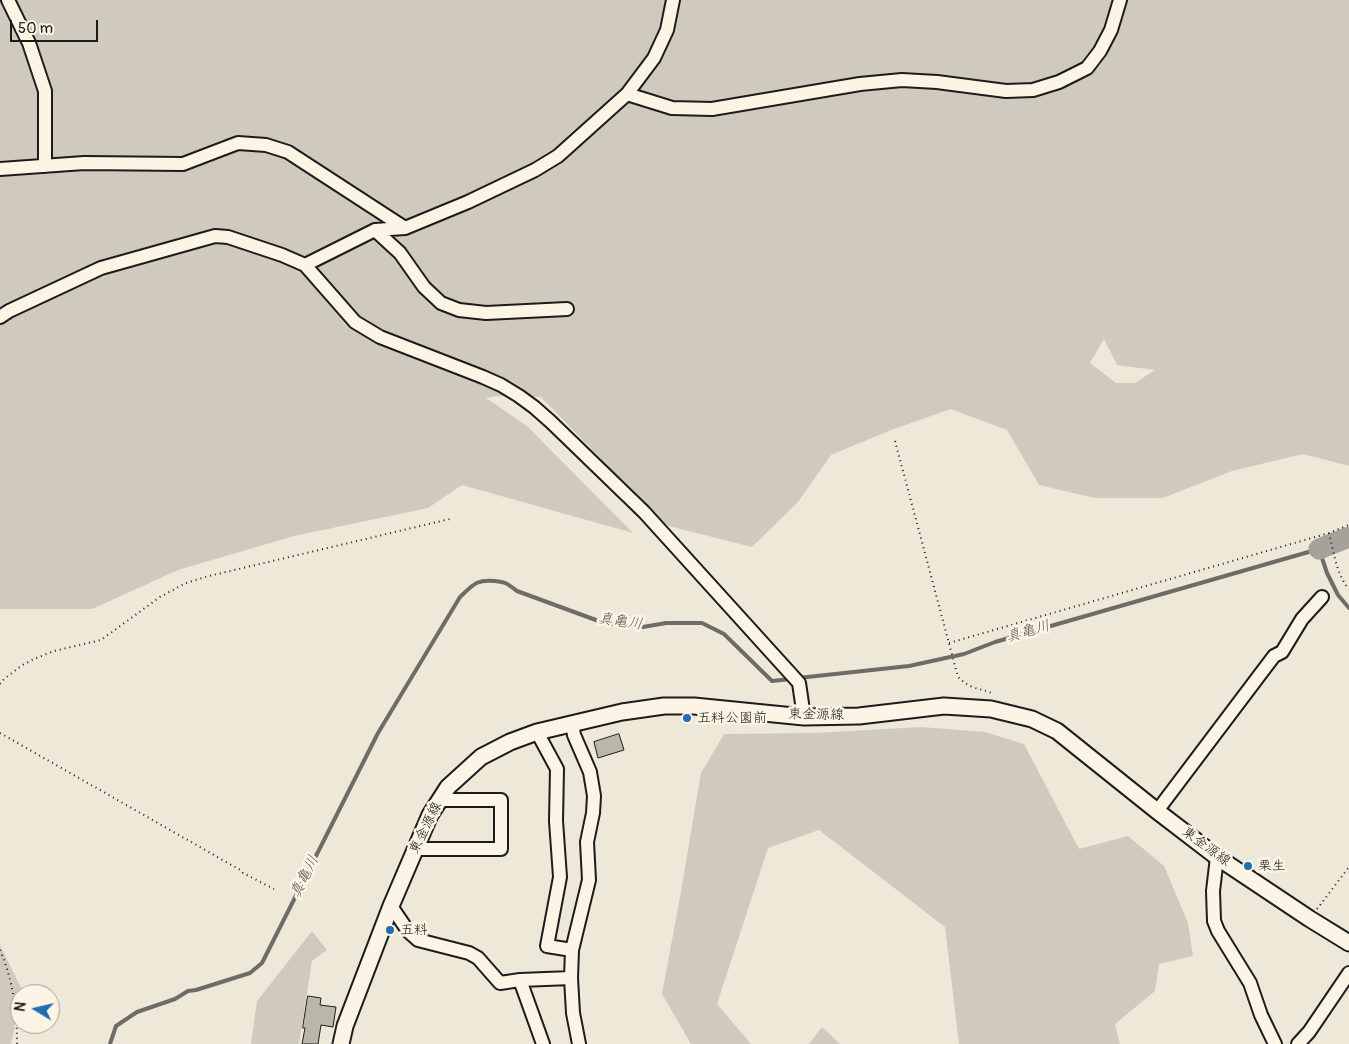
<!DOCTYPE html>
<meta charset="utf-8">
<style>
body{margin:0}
#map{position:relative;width:1349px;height:1044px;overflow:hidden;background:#eee8d9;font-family:Pangolin,sans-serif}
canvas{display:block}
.north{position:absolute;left:10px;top:984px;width:50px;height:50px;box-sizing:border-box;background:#fcf5e5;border:1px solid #a29e95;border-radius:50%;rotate:279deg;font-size:14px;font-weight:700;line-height:20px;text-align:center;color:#1c1c1c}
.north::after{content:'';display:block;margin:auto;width:18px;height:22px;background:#1f6fb2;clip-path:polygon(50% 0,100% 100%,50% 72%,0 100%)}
.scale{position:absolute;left:10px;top:20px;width:88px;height:22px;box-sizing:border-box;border:2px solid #1c1c1c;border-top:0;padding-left:6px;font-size:15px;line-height:18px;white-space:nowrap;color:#1c1c1c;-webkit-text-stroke:4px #fcf5e5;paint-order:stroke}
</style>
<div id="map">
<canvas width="1349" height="1044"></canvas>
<div class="north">N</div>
<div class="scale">50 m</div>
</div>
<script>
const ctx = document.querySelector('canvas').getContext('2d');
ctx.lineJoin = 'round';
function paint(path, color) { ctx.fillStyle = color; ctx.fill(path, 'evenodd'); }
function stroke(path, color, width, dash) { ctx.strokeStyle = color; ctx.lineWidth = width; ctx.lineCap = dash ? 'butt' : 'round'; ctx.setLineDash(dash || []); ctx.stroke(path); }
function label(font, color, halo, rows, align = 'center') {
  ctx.font = font + ' Pangolin,"Klee One",sans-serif'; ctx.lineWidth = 5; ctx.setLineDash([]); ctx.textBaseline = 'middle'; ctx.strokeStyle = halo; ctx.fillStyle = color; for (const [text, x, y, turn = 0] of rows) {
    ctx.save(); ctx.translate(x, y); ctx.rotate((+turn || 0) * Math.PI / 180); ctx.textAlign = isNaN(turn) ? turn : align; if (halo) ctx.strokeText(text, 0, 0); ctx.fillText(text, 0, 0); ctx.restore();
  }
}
paint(new Path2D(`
 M0,0H1349V466L1303,454L1232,471L1163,498H1095L1039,485L1007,430L951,409L891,430L831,455L798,502L752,547L669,526L638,504L597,455L541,397L497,396L486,398L527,426L633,533L462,485L428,508L294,536L178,570L92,609H0ZM1104,339L1117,365L1155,370L1135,383H1116L1090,363Z
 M921,727L985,732L1024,744L1079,849L1128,836L1164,866L1188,923L1193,956L1159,964L1155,991L1115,1024L1120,1044H959L945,927L819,830L768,848L717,1004L751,1044H691L662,994L680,897L701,773L724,734L814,733Z
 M312,931L327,950L312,961L299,1044H251L257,1001Z
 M0,945L22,990L21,994H20V1001L11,1044H0Z
 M822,1027L840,1044H809Z`), '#cfcabd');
stroke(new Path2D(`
 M798,678L909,666L964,654L995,642L1319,549L1327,573L1338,595L1349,608
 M110,1044L116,1026L137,1012L175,999L188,991L196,990L250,973L262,963L378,733L460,597C473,585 476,579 495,581C506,582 508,584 517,591L604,623L643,627L666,623H702L724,634L772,681L791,679`), '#6f6c67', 4);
stroke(new Path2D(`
 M1319,549L1349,537`), '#a7a299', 21);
const building = new Path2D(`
 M619,734L624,750L598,758L594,742Z
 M308,996L321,998L320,1005L336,1007L333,1027L321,1025L318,1044H302L305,1028H303Z`);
paint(building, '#bab6aa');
stroke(building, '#1c1c1c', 1);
const minor = new Path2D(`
 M8,0L29,43L45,91V166
 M627,94L672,108L712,109L860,84L902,80L937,82L1006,91L1033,90L1059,82L1087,68L1100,51L1111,30L1120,0
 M0,169L84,163L183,164L238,143L266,145L288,152L405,228
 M375,230L400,253L424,287L441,303L459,310L486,313L567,309
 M305,265L375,230L405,228L468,202L535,170L558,156L627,94L654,58L667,30L673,0
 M0,317L9,311L101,268L215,236L228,237L282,255L305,265L355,322L380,337L483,377L501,385L519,396L534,407L551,422L644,512L799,683L804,717
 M572,723L574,735L590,772L594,796L593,813L587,842L589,880L572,950L571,978L573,1013L579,1044
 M537,732L557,769L556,821L560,877L547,946L572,950
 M1157,811L1274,656L1282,652L1302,619L1322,597
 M416,849H501V800H440
 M1217,857L1213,891L1214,921L1218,931L1250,983L1261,1015L1275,1044
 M391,906L408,931L418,940L469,953L478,958L500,983L520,980L571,978
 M520,980L543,1044
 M1298,1044L1309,1032L1349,973`);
const major = new Path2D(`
 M341,1044L345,1026L391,906L430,815L448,787L481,757L510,742L537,732L622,712L664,706H694L804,717L859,716L944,706L991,709L1032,719L1057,731L1157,811L1217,857L1310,919L1349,943`);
stroke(minor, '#1c1c1c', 16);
stroke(major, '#1c1c1c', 19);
stroke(new Path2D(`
 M895,441L958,677C962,681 966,684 972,687C980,690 988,690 994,695
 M1329,533C1334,552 1336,574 1349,589
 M949,643L1329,533L1349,525
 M0,684L4,679L21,666L34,659L54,651L101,640L160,597L186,583L209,576L450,519
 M0,733L242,871L243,873L274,889
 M1317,909L1349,867
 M0,950C13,980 17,1011 17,1044`), '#1c1c1c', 2, [1, 4]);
stroke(minor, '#fcf5e5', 12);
stroke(major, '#fcf5e5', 15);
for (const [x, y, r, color] of [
 [687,718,5,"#1f6fb2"],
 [1248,866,5,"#1f6fb2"],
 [390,930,5,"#1f6fb2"]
]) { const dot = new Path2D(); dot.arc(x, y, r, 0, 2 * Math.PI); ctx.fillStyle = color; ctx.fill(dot); stroke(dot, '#fcf5e5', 2); }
label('14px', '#1c1c1c', '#fcf5e5', [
 ["東金源線",816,715,1],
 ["東金源線",426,828,-64],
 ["東金源線",1206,847,36]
]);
label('14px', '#1c1c1c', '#fcf5e5', [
 ["五料公園前",697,718],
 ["栗生",1258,866],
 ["五料",400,930]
], 'left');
label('italic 15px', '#5b5854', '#fcf5e5', [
 ["真亀川",620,622,8],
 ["真亀川",1028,632,-16],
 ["真亀川",305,877,-63]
]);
</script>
